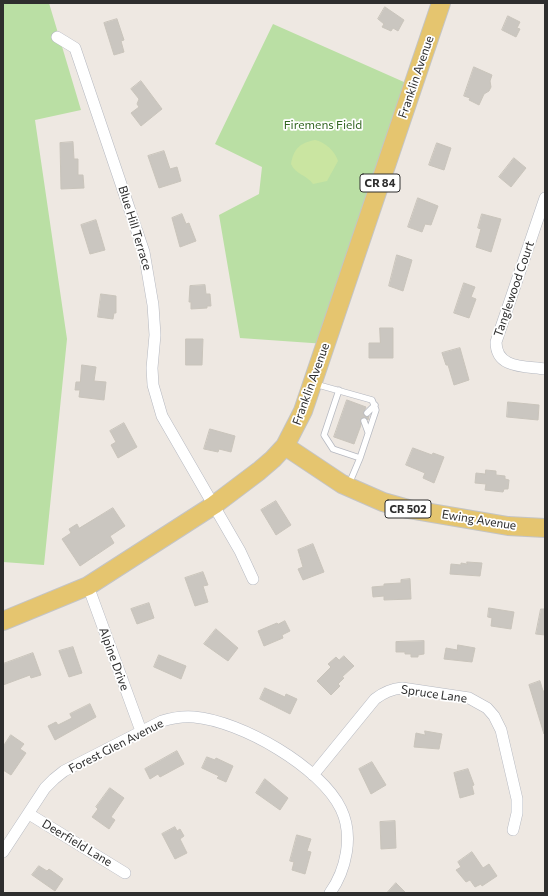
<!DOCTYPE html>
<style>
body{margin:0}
#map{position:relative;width:548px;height:896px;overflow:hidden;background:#eee8e2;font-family:Commissioner,sans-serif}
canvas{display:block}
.frame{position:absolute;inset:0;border:4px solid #2e2e2e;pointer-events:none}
</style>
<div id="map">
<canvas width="548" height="896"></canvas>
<div class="frame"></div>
</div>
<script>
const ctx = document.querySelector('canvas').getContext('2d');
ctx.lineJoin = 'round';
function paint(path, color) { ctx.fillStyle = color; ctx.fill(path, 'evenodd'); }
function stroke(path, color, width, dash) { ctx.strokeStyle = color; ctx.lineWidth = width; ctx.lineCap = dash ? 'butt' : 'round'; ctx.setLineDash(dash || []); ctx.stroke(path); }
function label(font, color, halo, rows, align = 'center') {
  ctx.font = font + ' Commissioner,sans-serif'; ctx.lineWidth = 3.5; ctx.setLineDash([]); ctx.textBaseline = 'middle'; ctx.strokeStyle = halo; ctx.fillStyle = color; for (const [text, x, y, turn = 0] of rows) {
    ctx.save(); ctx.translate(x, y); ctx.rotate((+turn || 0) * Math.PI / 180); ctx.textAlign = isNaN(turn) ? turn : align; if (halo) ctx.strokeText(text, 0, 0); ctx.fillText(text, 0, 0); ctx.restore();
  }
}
paint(new Path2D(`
 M3,3H49L81,110L35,120L67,339L44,565L3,562Z
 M273,24L413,86L326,344L240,338L219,215L259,194L262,167L215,144Z`), '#badfa4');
paint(new Path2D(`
 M315,140C325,142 335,151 338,161L327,181L313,184C307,175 296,175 291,164C294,148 300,143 315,140Z`), '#cae5a1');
const building = new Path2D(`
 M385,7L404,20L398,31L393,28L391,31L382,27L384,24L378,19Z
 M508,16L520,22L517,28L520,29L516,37L502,30Z
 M117,19L124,40L121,41L124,52L114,55L104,23Z
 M474,67L492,75L490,81L491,87L489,91L484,94L479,105L469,100L470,98L464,96Z
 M141,81L162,109L141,126L131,113L139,107L137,104L139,99L131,89Z
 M73,142L74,159H78V175H83L84,188L61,189L60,143Z
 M437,143L451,148L444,170L429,165Z
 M164,151L170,169L177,167L181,181L159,188L148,156Z
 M514,158L526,168L511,187L499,177Z
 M418,198L438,206L431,225L425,224L422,232L408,227Z
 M182,214L186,224L189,223L196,241L180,247L172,218Z
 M482,214L501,219L491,252L476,247L481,229L478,228Z
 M96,220L105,250L90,254L81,225Z
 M397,255L412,260L403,291L389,286Z
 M464,283L475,287L471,297L476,299L469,318L454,313Z
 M205,285L206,294H210L211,306H207V308L191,309V302H189L190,286Z
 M101,294L116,296V313H114L113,319L98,317Z
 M380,328H393V358H369V343H380Z
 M186,339H203L202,365H186Z
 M460,348L469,380L454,385L448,365H446L442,353Z
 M82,365L96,367L94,381L106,382L104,400L79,397L80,390H75L76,382H80Z
 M347,400L366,407L363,414L366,417L369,416L368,420L365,417L361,419V425L354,444L334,437Z
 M508,402L539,405L538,420L507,417Z
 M124,423L137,447L118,458L111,445L116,442L110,431Z
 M210,429L235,436L231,452L219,449L218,452L204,449Z
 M413,448L432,455L433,453L444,457L434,483L423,478L425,473L406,465Z
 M486,470L496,471V475L505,476V479L509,480L508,489H504L503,492L485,490L486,484L475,483L476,473L485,474Z
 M276,501L291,525L276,535L261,510Z
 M113,508L125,526L110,536L114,543L80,566L62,539L71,533L69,529L77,524L79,528Z
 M313,544L324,572L303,580L298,569L303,567L298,550Z
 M467,562L482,563L480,576L450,574L451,564L461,565V563L467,564Z
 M203,572L208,585L203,586L208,602L195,606L185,578Z
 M410,579L411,599L384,600V596L373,597L372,587L384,586V584L401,583V580Z
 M149,603L154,618L137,624L131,609Z
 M489,608L514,612L511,629L491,626L492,618L488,617Z
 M541,609H545V635L536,634Z
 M285,621L290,631L282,635L283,638L264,646L258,631L277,623L278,624Z
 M216,629L238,648L228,661L204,644Z
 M424,641V654L418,655V657H411V654H405V652H396V642Z
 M458,645L475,648L472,662L444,659L446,648L457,650Z
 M73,647L82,673L69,677L59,651Z
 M33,653L41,675L31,678L30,675L3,685V664Z
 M159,655L186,666L181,679L154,667Z
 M344,656L354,666L342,677L344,678L338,684L340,686L331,695L317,681L331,667L328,664L336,657L339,660Z
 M540,681L543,691H545L544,734L529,685Z
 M265,688L285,697L286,694L297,699L290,714L260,699Z
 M90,704L96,717L55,740L48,726L56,722L58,725L72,718L70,714Z
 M425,731L442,734L439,749L414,747L416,733L425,735Z
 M11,735L24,744L20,749L26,753L11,775L3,770V747Z
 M177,751L184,764L160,777L158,774L150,779L145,769Z
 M207,757L215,760L216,758L233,766L226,782L217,778L219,776L202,768Z
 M372,762L386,785L371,794L359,769Z
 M468,769L474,785L472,786L474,794L460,798L454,773Z
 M265,779L288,798L280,810L256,793Z
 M110,788L124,798L111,817L115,820L109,829L92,817L98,809L96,807Z
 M395,821L396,848L381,849L380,822Z
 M175,827L177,831L180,829L184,836L180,839L187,853L175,859L162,834Z
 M297,835L311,839L307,851L311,852L305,874L292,870L294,862L290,861Z
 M472,852L483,868L489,864L497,876L482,886L481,884L475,887L470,880L466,882L456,870L461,867L458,862Z
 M39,866L47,871L49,869L63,879L55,891L32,875Z
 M396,883L406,893H387Z`);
paint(building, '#cac6c0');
stroke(building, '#c9c4bb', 1);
const lane = new Path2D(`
 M315,384L372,400L376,410L360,458L349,484
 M339,390L324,435L333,449L360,458
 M367,413L375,405
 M364,421L368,432`);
const street = new Path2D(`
 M57,37L75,48L144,252L153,305L155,335L152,368L153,385L162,416L240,551L253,579
 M545,198L496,342C496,369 525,366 545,369
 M88,586L141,731
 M313,775L375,699C384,692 391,689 402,688L469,698L487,708L494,716L501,730L517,799V813L513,830
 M29,814L125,873
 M3,852L45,788L54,779L64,771L162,721C172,718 183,716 194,717C241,721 321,767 341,809C354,836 346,870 330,893`);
const primary = new Path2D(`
 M285,446L342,484L383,502L408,509L508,526L545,528
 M3,621L88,586L214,505L259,471L273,459L285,446L303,411L441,3`);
stroke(lane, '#b5b8c0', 7);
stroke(street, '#b5b8c0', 12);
stroke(primary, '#c4c4c4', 20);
stroke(lane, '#fff', 5.5);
stroke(street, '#fff', 11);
stroke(primary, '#e5c56f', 18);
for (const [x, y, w] of [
 [380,183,40],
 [408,509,46]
]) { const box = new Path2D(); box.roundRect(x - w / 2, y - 9, w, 18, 3); ctx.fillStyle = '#fff'; ctx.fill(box); stroke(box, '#2e2e2e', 1); }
label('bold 11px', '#2e2e2e', null, [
 ["CR 84",380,183],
 ["CR 502",408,509]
]);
label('12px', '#2e2e2e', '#fff', [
 ["Franklin Avenue",416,77,-71],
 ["Blue Hill Terrace",135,228,73],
 ["Tanglewood Court",514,289,-71],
 ["Franklin Avenue",311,384,-70],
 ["Ewing Avenue",479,520,9],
 ["Alpine Drive",114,659,70],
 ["Spruce Lane",434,694,8],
 ["Forest Glen Avenue",116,746,-27],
 ["Deerfield Lane",77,843,31]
]);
label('12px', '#362', '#fff', [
 ["Firemens Field",323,125]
]);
</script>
